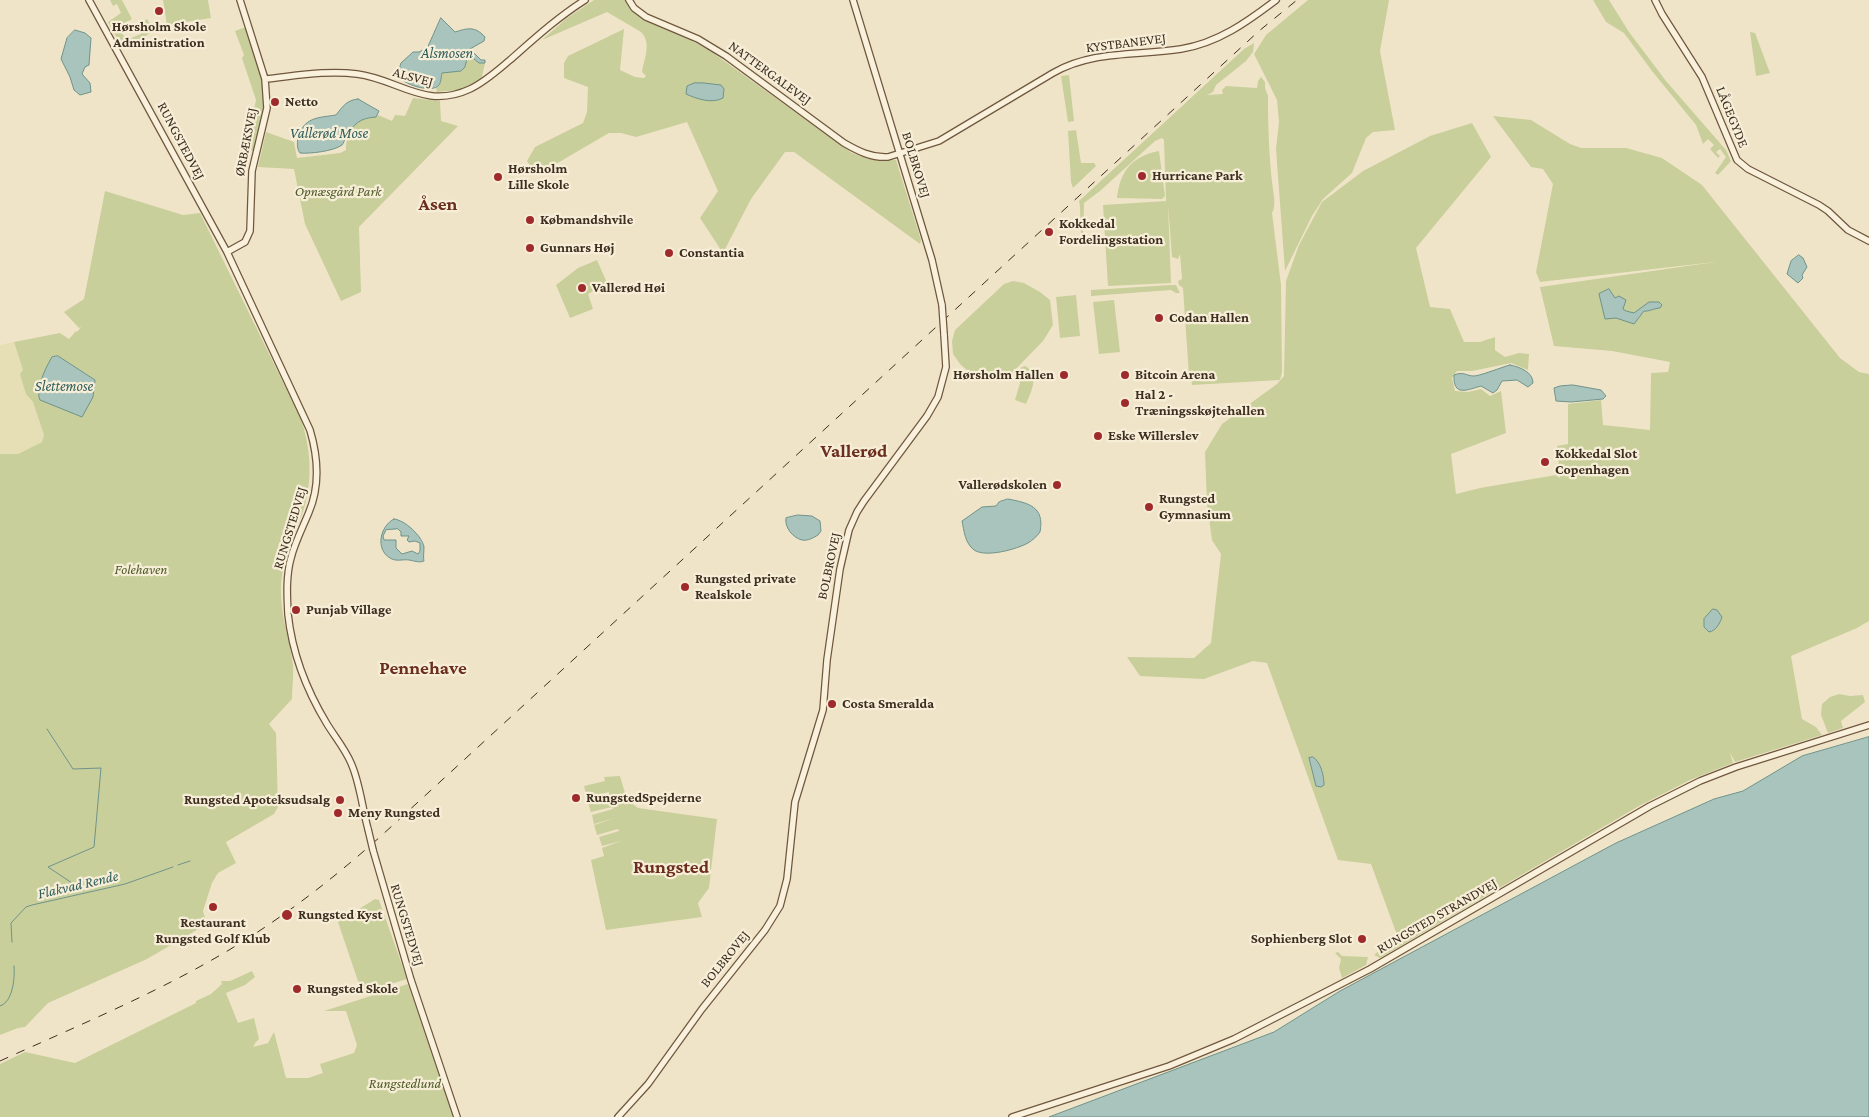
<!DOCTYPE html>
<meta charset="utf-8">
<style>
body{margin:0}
canvas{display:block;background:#f0e4c8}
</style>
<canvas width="1869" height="1117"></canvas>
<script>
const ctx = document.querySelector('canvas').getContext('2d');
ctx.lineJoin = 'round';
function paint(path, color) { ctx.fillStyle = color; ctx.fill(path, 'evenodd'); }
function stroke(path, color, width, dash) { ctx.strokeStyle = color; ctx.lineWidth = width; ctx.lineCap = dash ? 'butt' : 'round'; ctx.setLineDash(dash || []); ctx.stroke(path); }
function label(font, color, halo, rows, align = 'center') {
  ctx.font = font + ' "Crimson Pro",serif'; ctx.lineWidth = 4.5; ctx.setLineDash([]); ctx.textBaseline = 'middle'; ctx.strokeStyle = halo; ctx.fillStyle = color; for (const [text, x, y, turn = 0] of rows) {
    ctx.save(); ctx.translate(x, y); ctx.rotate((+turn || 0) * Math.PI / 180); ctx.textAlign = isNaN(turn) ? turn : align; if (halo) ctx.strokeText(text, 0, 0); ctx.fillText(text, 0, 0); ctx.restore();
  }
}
paint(new Path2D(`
 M14,342L23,370L26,393L33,402L44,435L42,442L18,454H0V345Z`), '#e6deb5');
paint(new Path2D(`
 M110,0H122L132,19L119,26L126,40L141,34L138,25L147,19L153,29L146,36L123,49L108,22L121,13L117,4L113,6Z
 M163,0H208L211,18L167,25Z
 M594,0H625C641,24 660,25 684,37C693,41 701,46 709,50L852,153L868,159L896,160L921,240L920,244L794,152H785L751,199L723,253L700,218L718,191L687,122L636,137L621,133H609L537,175L527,161L535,147L583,123L587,112L588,87L564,78V63L568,56L624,29L620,70L635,77L644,78L646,76L642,72C644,59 652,43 641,32L607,12L542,40L567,18Z
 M1308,0H1389L1380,51L1395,130L1373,132L1366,138L1352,173L1323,199L1312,216L1285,271L1276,149L1279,122L1277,100L1254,54L1266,35Z
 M1593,0H1609L1629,32L1666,81L1726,150L1731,161L1718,175L1715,173L1726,157L1720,149L1716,152L1720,156L1718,158L1710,149L1714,145L1708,139L1703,144L1696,125L1652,71L1624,33L1606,22Z
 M246,27C252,48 264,72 264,94C265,113 258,132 253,151L246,148L256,100L242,58L244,55L235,31Z
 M1750,32L1755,33L1770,73L1756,76Z
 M1254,43L1253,52L1246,61L1216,85L1213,92L1207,95L1223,94L1222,90L1226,86L1257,88L1258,81L1261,77L1265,82V88L1268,96C1268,127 1269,158 1273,190C1274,197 1276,207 1272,213L1281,285L1282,372L1280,380L1192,385L1191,376H1189L1183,288L1179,285L1178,281L1182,279L1180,254L1178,259L1172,257L1168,204L1171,283L1108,286L1103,205L1166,201L1164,140L1162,138L1155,141L1100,191L1084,203L1083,239C1078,227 1082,213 1079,201L1244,49Z
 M468,54L479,63H485L481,81L459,90L437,92L436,88L440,85L442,73L465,67Z
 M1069,75L1074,121L1068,122L1061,76Z
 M413,98L440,101L441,121L458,126L359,227L361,292L341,301L305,224L294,169L258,167L266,132L294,142L297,158L340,153L346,150C346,131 355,118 376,117L378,115L392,121L395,115L405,116Z
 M1493,116L1531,120L1570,144L1581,148H1626L1662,158L1702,185L1840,358L1859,372L1869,374V621L1857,628L1791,656L1802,719L1816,727L1822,735L1735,762L1730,753L1733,763L1690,780L1639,806L1380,958L1374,955L1397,935L1371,864L1338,860L1267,663L1253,661L1204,679L1140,676L1127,657L1194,658L1211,643L1221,554L1212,540L1207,504L1205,452L1222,424L1277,384L1284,376L1286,281L1299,245L1322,202L1363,171L1430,136L1472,123L1491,157L1416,248L1430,307L1450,309L1464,342H1480L1495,337V350L1505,357L1519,353L1529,354L1528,370L1511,363L1472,371H1457L1452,378L1455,391L1468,392L1481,389L1490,396L1501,391L1506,433L1451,454L1456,494L1480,488L1556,475L1560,478L1557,446L1568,444V404L1601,400L1603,425L1650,430L1651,373L1668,372L1670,362L1612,351L1554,346L1540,287L1715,262L1540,282L1536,272L1553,184L1543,169L1531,167Z
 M1076,130L1081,163H1094L1096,166L1073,188L1071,182L1068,131Z
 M1159,151L1165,196L1162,199L1117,198C1120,171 1132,156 1159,151Z
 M105,191L183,215L200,213L301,419C310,447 313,475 305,505C296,534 280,562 281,593C281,617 290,641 293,665C294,676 292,688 292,699L269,724L276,733L278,807L274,814L226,842L236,863L218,873L212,883L203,911L207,924L147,959L48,1003L25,1027L18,1028L0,1035V454H18L42,442L44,435L33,402L26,394L20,374L23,370L14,342L60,333L69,339L76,331L77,332L81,327L79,328L64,312L84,299ZM58,356L95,380L82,417L65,409L38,389L52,357Z
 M597,260L607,283L588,294L593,309L570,318L556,285L578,268Z
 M1013,281L1024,283L1040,292L1050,300L1053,325L1043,341L1011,374L987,380L969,372L960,364L953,354L952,341L955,330L1004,284Z
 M1171,285H1176L1180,293H1176L1171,290L1091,296V290Z
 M1076,295L1080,336L1060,338L1056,297Z
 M1114,300L1120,352L1099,354L1093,302Z
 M1025,366C1040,374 1032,390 1026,404L1015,400L1020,383L1018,373L1021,370L1020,368Z
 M1839,694L1850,696L1863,695L1865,702L1841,721L1843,728L1828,733L1821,715L1822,704L1830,697Z
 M620,776L627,800L638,808L717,819L709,888L698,903L702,917L606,930L591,860L604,856L602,848L621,841L602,846L599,837L619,831L618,829L597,835L594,825L615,818L594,824L592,815L613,809L612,807L591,812L588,803L609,797V792L587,797L584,786L605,781L604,777Z
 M375,899L379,900L407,979L362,993L338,922Z
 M1338,952L1342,956L1368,957L1366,965L1342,978L1339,968L1341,959L1335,953Z
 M252,971L255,977L245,985L226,993L238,1023L254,1018L259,1039L256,1042L253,1047L268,1043L274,1032L286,1078H308L323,1073L320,1064L354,1053L357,1045L346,1011H324L408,984L453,1117H0V1064L25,1052L75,1063L196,1003V1001L211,994L222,984L221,981H230Z`), '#c9cf9b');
const water = new Path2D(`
 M441,18L455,32C468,28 475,26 485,37L484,41L470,49L481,60H485V63H479L468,54L465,67L461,71L442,73C441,77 441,83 439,85C433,94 400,84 399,75C398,72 400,66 401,63L413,52H419L427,48Z
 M75,30L85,33L91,38L89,65L85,67L82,74L90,83L91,92L80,95L74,90L70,77L61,59L67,38Z
 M704,83L721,85L724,89L723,98C712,104 697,99 686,94L687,86L694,83Z
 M358,99L379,111L376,117C359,118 354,124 346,138C345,139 343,144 342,145C334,151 310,154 300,153C297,149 297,144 298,138C304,117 317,118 336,115C343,106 347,100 358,99Z
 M1799,255L1803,258L1807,267L1802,275L1803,278L1798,283L1787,274L1791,261Z
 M1609,289L1615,298L1619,296L1626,300L1623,309L1626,311L1634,313L1649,302H1659L1662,305L1660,308C1655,308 1648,312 1644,311L1634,324L1616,318L1605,319L1599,294Z
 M58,356L95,380L93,397L82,417L40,400C35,389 46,367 52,357Z
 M1510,365C1520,367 1533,372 1533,383L1528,387L1517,380L1502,381L1497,390L1493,393L1481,386C1467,390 1453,397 1454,375C1464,371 1466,376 1474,376C1480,376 1502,367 1510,365Z
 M1573,385L1601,390L1606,396L1603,399L1571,402L1556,401L1554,388L1560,386Z
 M1008,499C1028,503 1045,506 1040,532C1037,536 1033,540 1028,543C1017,549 986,558 974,550C965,543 964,531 962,521L982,507L996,506L999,502Z
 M798,515L812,516L820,521L821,531L818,535C813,538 808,541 802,540C793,538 784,527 786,518Z
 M394,519C405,520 422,536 424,547C424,552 423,558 424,561C419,563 415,561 409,560C403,559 396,562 390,558C375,549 380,526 394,519ZM398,529L401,532V536H409L407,540L409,542L415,541L420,543V551L418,554L412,551L402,554L396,548V540H384L383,536L386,530Z
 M1713,609L1717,610L1722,617C1720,623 1716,631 1709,632L1704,627V619Z
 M1869,737V1117H1049L1274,1032L1340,991L1616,843L1714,799L1743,791L1802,756Z
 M1313,757C1321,762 1324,776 1324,785L1321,787L1316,786L1309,758Z`);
paint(water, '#a9c4bc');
stroke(water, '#6f938a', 1);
stroke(new Path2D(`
 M47,729L73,769L101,768L94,847L48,867L72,883L73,891
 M178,865L190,861
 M12,942L11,923L26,907L32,905L125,884L173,867
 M0,1006C13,1002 15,978 14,966`), '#6f938a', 1);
const secondary = new Path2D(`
 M89,0L227,252L310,430C318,457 320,486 309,512C303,527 295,542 291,558C286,576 287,595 288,614C292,652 307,691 327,724C335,737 345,749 351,763C360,783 362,807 368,829
 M629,0L634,8L646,17L698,39L726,56L844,143C858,151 871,158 888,157L939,141L1053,73C1093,50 1137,56 1181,49C1218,43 1247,22 1276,0
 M853,0L932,260L942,305
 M1655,0L1662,14L1702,77L1737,160L1748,169L1819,205L1828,211L1848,230L1869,241
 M265,79C295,76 327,70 357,74C398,79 425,110 470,89C485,82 498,70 510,60C534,39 558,17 585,0
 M227,252L245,242L250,231L252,171L267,108L265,79L240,0
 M373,850L411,980L457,1117
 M618,1117L648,1084L702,1009L765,930L780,906L787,879L795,802L823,710L827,660L840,569L849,530L857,512L864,501L927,416L938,397L946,367L944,334
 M1012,1117L1169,1066L1234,1039L1370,969L1650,806L1700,781L1736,767L1869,725`);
stroke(secondary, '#6f573f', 8);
stroke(secondary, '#faf1dc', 5.5);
stroke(new Path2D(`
 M0,1061C77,1026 157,993 229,950C284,917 334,878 381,836L1259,31L1297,0`), '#3d2e20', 1, [9, 9]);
const secondaryBridge = new Path2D(`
 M942,305L944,334
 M368,829L373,850`);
stroke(secondaryBridge, '#6f573f', 8, []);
stroke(secondaryBridge, '#faf1dc', 5.5);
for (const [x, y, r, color] of [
 [159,11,5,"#9e2a2b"],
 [275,102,5,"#9e2a2b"],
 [1142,176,5,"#9e2a2b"],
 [498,177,5,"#9e2a2b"],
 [530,220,5,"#9e2a2b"],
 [1049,232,5,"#9e2a2b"],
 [530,248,5,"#9e2a2b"],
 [669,253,5,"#9e2a2b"],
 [582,288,5,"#9e2a2b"],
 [1159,318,5,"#9e2a2b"],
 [1064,375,5,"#9e2a2b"],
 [1125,375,5,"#9e2a2b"],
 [1125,403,5,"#9e2a2b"],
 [1098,436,5,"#9e2a2b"],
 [1545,462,5,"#9e2a2b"],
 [1057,485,5,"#9e2a2b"],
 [1149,507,5,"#9e2a2b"],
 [685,587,5,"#9e2a2b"],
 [296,610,5,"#9e2a2b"],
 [832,704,5,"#9e2a2b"],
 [576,798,5,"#9e2a2b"],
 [340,800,5,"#9e2a2b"],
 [338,813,5,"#9e2a2b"],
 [213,907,5,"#9e2a2b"],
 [287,915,6,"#9e2a2b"],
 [1362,939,5,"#9e2a2b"],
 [297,989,5,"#9e2a2b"]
]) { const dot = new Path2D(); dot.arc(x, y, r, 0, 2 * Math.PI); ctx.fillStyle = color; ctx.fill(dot); stroke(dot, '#f7eed8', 2); }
label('bold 14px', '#3d2e20', '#f7eed8', [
 ["Hørsholm Skole",159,27,"center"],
 ["Administration",159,43,"center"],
 ["Netto",285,102],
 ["Hørsholm",508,169],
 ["Lille Skole",508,185],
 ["Hurricane Park",1152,176],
 ["Købmandshvile",540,220],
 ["Kokkedal",1059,224],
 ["Fordelingsstation",1059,240],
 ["Gunnars Høj",540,248],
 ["Constantia",679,253],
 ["Vallerød Høi",592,288],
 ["Codan Hallen",1169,318],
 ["Hørsholm Hallen",1054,375,"right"],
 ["Bitcoin Arena",1135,375],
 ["Hal 2 -",1135,395],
 ["Træningsskøjtehallen",1135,411],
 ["Eske Willerslev",1108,436],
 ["Kokkedal Slot",1555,454],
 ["Copenhagen",1555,470],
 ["Vallerødskolen",1047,485,"right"],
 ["Rungsted",1159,499],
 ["Gymnasium",1159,515],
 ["Rungsted private",695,579],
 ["Realskole",695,595],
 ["Punjab Village",306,610],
 ["Costa Smeralda",842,704],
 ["RungstedSpejderne",586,798],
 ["Rungsted Apoteksudsalg",330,800,"right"],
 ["Meny Rungsted",348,813],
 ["Rungsted Kyst",298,915],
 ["Restaurant",213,923,"center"],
 ["Rungsted Golf Klub",213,939,"center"],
 ["Sophienberg Slot",1352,939,"right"],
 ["Rungsted Skole",307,989]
], 'left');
label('14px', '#3d2e20', '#f7eed8', [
 ["KYSTBANEVEJ",1126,43,-7],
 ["NATTERGALEVEJ",770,73,36],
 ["ALSVEJ",413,77,15],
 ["LÅGEGYDE",1732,117,68],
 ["RUNGSTEDVEJ",181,141,62],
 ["ØRBÆKSVEJ",246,142,-79],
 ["BOLBROVEJ",916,165,73],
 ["RUNGSTEDVEJ",290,528,-73],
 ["BOLBROVEJ",829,566,-78],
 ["RUNGSTED STRANDVEJ",1437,916,-30],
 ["RUNGSTEDVEJ",407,925,73],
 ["BOLBROVEJ",725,959,-51]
]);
label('italic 14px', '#4d5a26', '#f7eed8', [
 ["Opnæsgård Park",338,192],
 ["Folehaven",141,570],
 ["Rungstedlund",405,1084]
]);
label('italic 15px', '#2f5d5a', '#f7eed8', [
 ["Alsmosen",447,53],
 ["Vallerød Mose",329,133],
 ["Slettemose",64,386],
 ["Flakvad Rende",78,885,-13]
]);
label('bold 19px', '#6b2e1e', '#f7eed8', [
 ["Åsen",438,204],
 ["Vallerød",854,451],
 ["Pennehave",423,668],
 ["Rungsted",671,867]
]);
</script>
